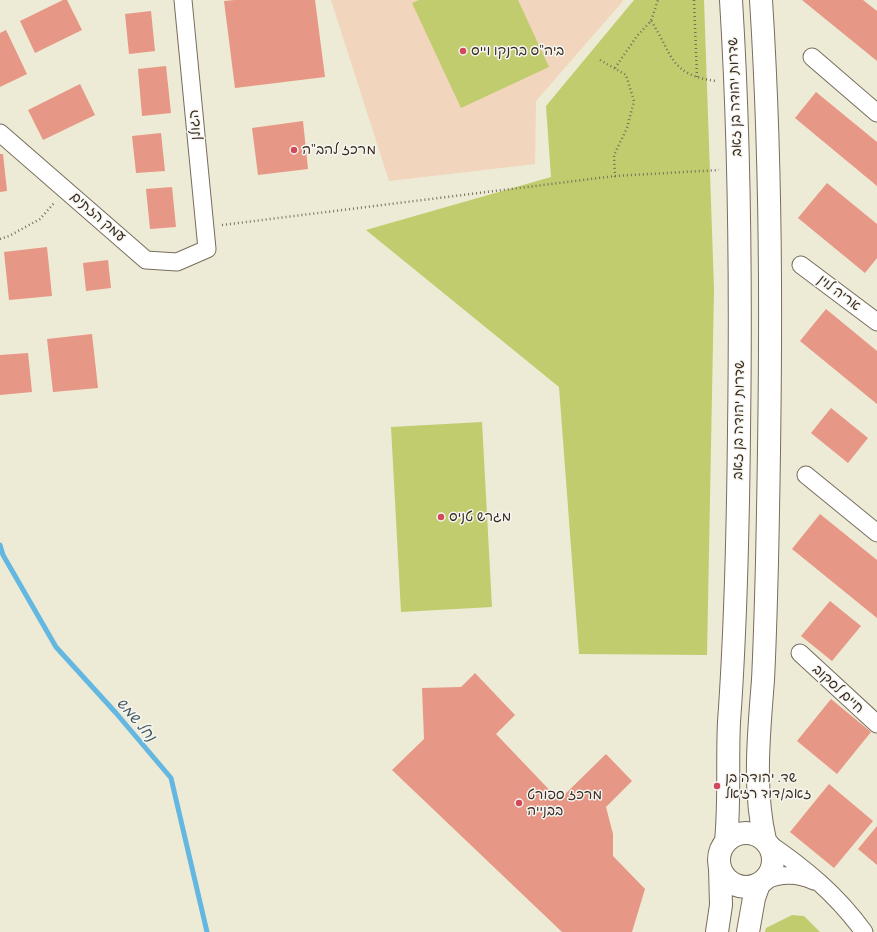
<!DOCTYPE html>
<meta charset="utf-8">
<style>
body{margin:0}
canvas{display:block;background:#edead5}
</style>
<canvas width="877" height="932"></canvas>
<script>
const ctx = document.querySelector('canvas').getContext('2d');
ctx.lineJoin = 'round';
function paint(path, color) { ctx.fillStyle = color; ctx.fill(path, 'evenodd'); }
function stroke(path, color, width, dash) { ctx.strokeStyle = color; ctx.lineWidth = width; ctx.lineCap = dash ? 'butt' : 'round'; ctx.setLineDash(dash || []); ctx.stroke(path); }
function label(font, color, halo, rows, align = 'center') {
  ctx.font = font + ' Delius,"Playpen Sans Hebrew",sans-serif'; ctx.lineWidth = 3; ctx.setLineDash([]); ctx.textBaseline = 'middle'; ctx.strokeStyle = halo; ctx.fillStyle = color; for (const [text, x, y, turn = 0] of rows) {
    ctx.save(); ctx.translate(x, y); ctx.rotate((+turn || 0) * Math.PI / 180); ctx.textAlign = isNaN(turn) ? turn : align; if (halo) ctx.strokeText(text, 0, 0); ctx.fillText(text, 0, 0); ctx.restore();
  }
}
paint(new Path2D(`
 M331,0H623V1L536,101L535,164L389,181Z`), '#f1d5bd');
paint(new Path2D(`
 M419,0H518L549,67L461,108L412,3Z
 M634,0H704L714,289L707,655L579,654L559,387L366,230L551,177L546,106Z
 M482,422L492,607L401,612L391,427Z
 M792,915L804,916L820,932H765L766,928Z`), '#c0cc6d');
stroke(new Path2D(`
 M0,545L3,555L56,647L116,713L171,778L207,932`), '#64b7e0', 5);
paint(new Path2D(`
 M63,0H67L82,30L35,53L20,21Z
 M235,0H315L325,77L235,88L224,1Z
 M802,0H863L877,11V61Z
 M151,11L155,51L129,54L125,14Z
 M6,30L27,74L0,87V33Z
 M166,66L171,113L142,116L138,69Z
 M80,84L95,115L43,140L28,110Z
 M816,92L877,142V186L795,118Z
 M303,121L308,169L258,175L252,128Z
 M161,133L165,171L136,173L132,136Z
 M0,154H3L7,191L0,192Z
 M827,183L877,224V258L865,273L798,218Z
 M172,187L176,227L150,229L146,189Z
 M47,247L52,296L9,300L4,252Z
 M108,260L111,288L86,291L83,263Z
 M826,309L877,351V404L800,341Z
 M92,334L98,388L53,392L47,339Z
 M28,353L32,392L0,395V355Z
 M831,408L868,438L848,463L811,433Z
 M820,514L877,560V618L792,549Z
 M830,601L861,626L832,661L801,636Z
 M475,673L515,715L496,734L559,800L606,754L632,781L606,807L613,834V856L645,889L632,932H562L392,770L424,739L422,688L461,687Z
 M831,699L871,732L837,774L797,741Z
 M829,784L873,821L834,868L790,832Z
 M877,826V865L858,849Z`), '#e79785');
const street = new Path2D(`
 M812,57L877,113
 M0,133L146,260L177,262L207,249L183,0
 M801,265L877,322
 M806,475L877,533
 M800,653L877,724
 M768,843C806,869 837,895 864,932
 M763,881C781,874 796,873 814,881`);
const secondary = new Path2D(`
 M761,0C773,187 771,374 767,562C766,601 765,640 763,680C759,731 753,790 765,840
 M719 860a27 27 0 1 1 54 0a27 27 0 1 1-54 0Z
 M726,841C730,801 727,762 729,722C736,625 738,528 739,431C741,287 740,144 731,0
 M717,932L721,905L720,868
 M748,932L754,898L759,884`);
stroke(street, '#796d5e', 19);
stroke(secondary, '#796d5e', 24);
stroke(new Path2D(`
 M694,0L697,77
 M651,21C673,54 669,75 716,81
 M600,60L626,75L634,101L627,128L614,155L615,176L719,170
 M615,68L637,36L651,21L658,0
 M222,225L615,176
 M0,239L9,236L40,219L55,202`), '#796d5e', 2.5, [1, 3]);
stroke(street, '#fff', 17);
stroke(secondary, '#fff', 22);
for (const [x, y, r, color] of [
 [463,51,4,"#d1495b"],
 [294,150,4,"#d1495b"],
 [441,517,4,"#d1495b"],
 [717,786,4,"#d1495b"],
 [519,803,4,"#d1495b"]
]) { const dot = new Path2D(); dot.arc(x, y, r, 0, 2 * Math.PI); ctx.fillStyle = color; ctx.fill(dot); stroke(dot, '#f6f6f2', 1.5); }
label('14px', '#3b2a1e', '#f6f6f2', [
 ["ביה\"ס ברנקו וייס",471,51],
 ["מרכז להב\"ה",302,150],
 ["מגרש טניס",449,517],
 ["שד. יהודה בן",725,778],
 ["זאב/דוד רזיאל",725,794],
 ["מרכז ספורט",527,795],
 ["בבנייה",527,811]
], 'left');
label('14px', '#3b2a1e', '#f6f6f2', [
 ["שדרות יהודה בן זאב",735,97,-92],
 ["הגולן",195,125,-95],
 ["עמק הזתים",98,217,41],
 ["אריה לוין",839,293,37],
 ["שדרות יהודה בן זאב",739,420,-89],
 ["חיים לסקוב",838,689,43]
]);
label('italic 15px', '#495b62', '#f6f6f2', [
 ["נחל שמש",136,720,49]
]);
</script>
